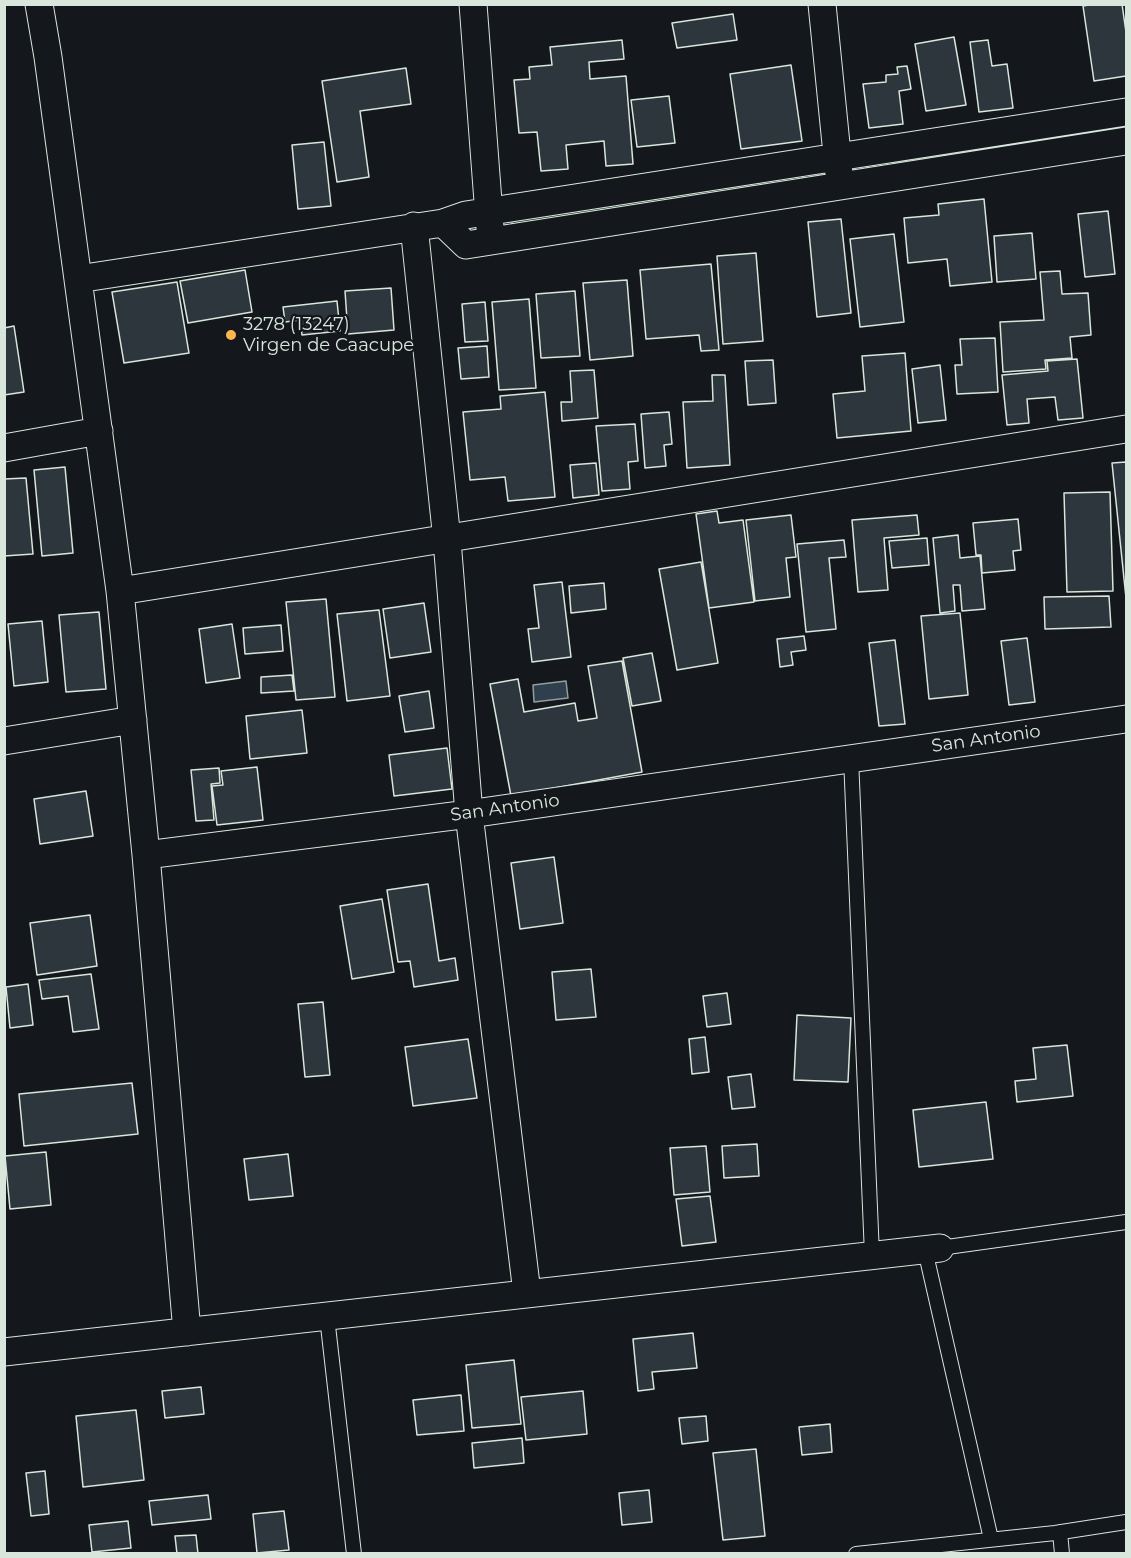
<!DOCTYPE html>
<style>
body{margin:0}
#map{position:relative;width:1131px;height:1558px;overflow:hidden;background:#14181c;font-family:Montserrat,sans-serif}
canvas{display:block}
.frame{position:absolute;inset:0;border:6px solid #d8e6dc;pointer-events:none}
</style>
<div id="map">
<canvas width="1131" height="1558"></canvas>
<div class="frame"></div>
</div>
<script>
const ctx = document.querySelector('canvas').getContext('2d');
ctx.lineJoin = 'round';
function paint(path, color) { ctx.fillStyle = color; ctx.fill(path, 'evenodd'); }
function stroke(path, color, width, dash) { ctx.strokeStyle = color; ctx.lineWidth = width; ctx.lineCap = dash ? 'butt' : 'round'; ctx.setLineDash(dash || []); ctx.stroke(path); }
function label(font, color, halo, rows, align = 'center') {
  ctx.font = font + ' Montserrat,sans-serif'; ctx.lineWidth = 4.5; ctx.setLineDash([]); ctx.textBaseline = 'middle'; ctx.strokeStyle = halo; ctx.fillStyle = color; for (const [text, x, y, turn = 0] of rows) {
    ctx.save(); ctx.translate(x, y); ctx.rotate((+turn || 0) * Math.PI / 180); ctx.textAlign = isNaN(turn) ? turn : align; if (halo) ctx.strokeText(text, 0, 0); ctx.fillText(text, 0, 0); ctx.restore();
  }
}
const green = new Path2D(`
 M1116,126L1119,131L867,170L866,166Z
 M801,175L804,180L512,226V220Z`);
paint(green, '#1a2d24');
stroke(green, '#939e99', 1.5);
const water = new Path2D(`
 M566,681L568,698L534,702L533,685Z`);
paint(water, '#2f3f4d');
stroke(water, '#939e99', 1.5);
const building = new Path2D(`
 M1095,4H1122L1126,32V76L1094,81L1083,6Z
 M733,14L737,40L677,48L672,23Z
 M954,37L966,105L926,111L915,44Z
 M622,40L624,59L589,62L590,79L626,76L633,164L606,166L604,141L566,145L568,169L541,171L537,132L519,133L514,80L530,79L529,67L552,65L550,47Z
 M988,40L992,66L1007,64L1013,108L979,112L970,42Z
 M791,65L802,141L741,149L730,74Z
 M907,66L911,89L899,91L903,124L869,128L863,84L886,82V75L898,74L897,67Z
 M406,68L411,104L360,111L369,177L337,182L322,81Z
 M669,96L675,143L637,147L631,100Z
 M324,142L331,206L298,209L292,145Z
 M984,199L992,282L950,286L947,259L908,263L904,218L939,215L938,204Z
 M1108,211L1115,274L1085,277L1078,214Z
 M841,219L851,313L817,317L808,222Z
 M1032,233L1036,279L997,282L994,236Z
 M894,234L904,322L860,327L850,239Z
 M756,253L763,341L723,344L717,256Z
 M711,264L719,350L701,351L699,335L646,339L640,270Z
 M245,270L252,312L188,323L180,281Z
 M1060,271L1062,294L1088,293L1091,335L1070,337L1072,358L1045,360L1046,369L1003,372L1000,322L1044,320L1040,272Z
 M627,280L633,356L590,360L583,283Z
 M177,282L189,353L124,363L112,292Z
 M391,288L394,330L348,334L345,291Z
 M575,291L580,356L541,358L536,294Z
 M529,299L536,388L499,390L492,302Z
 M337,301L340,331L302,335L300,320L285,322L283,307Z
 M485,302L488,341L465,342L462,304Z
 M14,326L24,392L4,395V328Z
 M995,338L998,392L957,394L955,365H962L960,339Z
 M487,346L489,377L461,379L458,348Z
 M905,353L911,431L837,438L833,394L865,391L862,356Z
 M1077,359L1083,418L1058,420L1055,397L1027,399L1029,423L1007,425L1002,375L1048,371L1047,361Z
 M773,360L776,403L748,405L745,361Z
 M940,365L946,420L918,423L912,369Z
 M594,370L598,418L562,421L561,402H572L570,371Z
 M712,375H725L730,465L687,468L683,402L713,401Z
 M545,392L555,497L508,501L505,477L470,480L463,412L501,409L500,396Z
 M669,412L672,444L664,445L666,466L645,468L641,414Z
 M635,424L638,461L628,462L630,489L602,491L596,426Z
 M1126,462V598L1112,463Z
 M596,463L599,495L573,498L570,465Z
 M65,467L73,553L42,556L34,470Z
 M26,478L33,554L4,556V479Z
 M1110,492L1113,591L1067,592L1064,493Z
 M717,511L719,523L743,520L754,602L709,608L696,514Z
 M791,515L796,557L786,558L790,597L755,601L746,520Z
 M917,515L919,535L884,538L888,590L858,592L852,520Z
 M1018,519L1021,550L1013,551L1015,570L982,573L981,555H976L973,523Z
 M958,535L960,558L980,556L985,609L962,611L960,585H953L955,611L940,613L933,538Z
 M927,538L929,565L892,568L889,541Z
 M844,540L846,557L829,558L836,629L806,632L797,544Z
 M701,562L718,663L677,670L659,569Z
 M562,582L571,657L532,662L528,629L539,628L534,585Z
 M604,583L606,609L571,613L569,586Z
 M1109,596L1111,627L1045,629L1044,597Z
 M326,599L335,697L296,700L286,602Z
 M424,603L431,652L390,658L383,609Z
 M379,610L390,696L347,701L337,614Z
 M99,612L106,689L66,692L59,615Z
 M960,613L968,695L929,699L921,616Z
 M42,621L48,682L14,686L8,624Z
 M232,624L240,678L206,683L199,629Z
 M281,625L283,651L245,654L243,628Z
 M804,636L806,650L791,652L793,665L780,667L777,639Z
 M1027,638L1035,702L1009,705L1001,641Z
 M895,640L905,724L879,726L869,643Z
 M652,653L661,701L632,706L623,658Z
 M622,661L642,772L511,796L490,684L518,679L524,712L575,703L578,721L597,718L588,666Z
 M292,675L294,691L261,693V677Z
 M429,691L434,728L405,732L399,696Z
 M302,710L307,753L250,759L246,716Z
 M447,748L452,789L394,796L389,755Z
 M257,767L263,820L217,825L212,786L223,785L221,771Z
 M219,768L220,783L211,784L214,820L196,821L191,770Z
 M86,791L93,836L40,844L34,799Z
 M554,857L563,923L520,929L511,863Z
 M428,884L439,961L455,958L458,980L414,987L410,961L398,962L387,890Z
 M382,899L394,972L352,979L340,906Z
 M90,915L97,966L37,975L30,923Z
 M591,969L596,1017L556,1020L552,972Z
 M91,974L99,1029L73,1032L68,996L42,999L39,980Z
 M28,984L33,1025L10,1028L6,987Z
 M727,993L731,1024L707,1027L703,996Z
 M323,1002L330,1075L305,1077L298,1004Z
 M797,1015L851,1018L848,1082L794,1080Z
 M705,1037L709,1072L692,1074L689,1039Z
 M468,1039L477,1098L413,1106L405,1047Z
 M1067,1045L1073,1096L1017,1102L1015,1081L1036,1079L1033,1048Z
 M751,1074L755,1107L732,1109L728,1077Z
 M132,1083L138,1134L24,1146L19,1094Z
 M986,1102L993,1159L919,1167L913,1110Z
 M757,1144L759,1176L724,1178L722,1146Z
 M706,1146L710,1192L674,1195L670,1148Z
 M46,1152L51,1205L10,1209L5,1156Z
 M288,1154L293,1196L249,1200L244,1159Z
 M710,1196L716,1242L682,1246L676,1199Z
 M693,1333L697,1368L652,1372L654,1389L638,1391L633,1339Z
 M514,1360L521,1424L472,1428L466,1365Z
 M201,1387L204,1414L165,1418L162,1391Z
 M583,1391L587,1434L526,1440L521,1397Z
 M461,1395L464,1431L417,1435L413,1400Z
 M136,1410L144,1480L83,1487L76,1416Z
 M706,1416L708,1441L682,1444L679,1418Z
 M830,1424L832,1452L802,1455L799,1427Z
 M522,1438L524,1463L474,1468L472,1443Z
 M756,1449L765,1536L723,1540L713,1453Z
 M45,1471L49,1514L31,1516L26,1473Z
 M649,1490L652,1522L622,1525L619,1493Z
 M208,1495L211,1519L152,1525L149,1501Z
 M284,1511L289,1550L257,1553L253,1514Z
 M128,1521L131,1548L92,1552L89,1525Z
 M196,1535L198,1554H177L175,1536Z`);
paint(building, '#2c363c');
stroke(building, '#d8e6dc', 1.5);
const service = new Path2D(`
 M851,758L872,1255
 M940,1248L1126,1222
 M925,1250L991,1539
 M327,1317L354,1554
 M1060,1532L1062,1554
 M856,1554L1055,1533L1126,1522`);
const minor = new Path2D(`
 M39,4L48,57L120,591L146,855L187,1332
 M473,4L490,228
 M822,4L839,174
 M443,223L466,245L1126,141
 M414,226L447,540L469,814L527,1293
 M78,279L443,223L466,215L1126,112
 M4,448L99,431
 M120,591L1126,429
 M4,741L133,720
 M146,855L469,814L1126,719
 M4,1352L940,1248`);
stroke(service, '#d8e6dc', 16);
stroke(minor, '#d8e6dc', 29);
stroke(service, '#14181c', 14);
stroke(minor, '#14181c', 27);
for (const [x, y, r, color] of [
 [231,335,6,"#ffb74d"]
]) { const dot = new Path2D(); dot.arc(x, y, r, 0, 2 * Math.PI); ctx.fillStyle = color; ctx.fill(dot); stroke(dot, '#14181c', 2); }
label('18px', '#d8e6dc', '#14181c', [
 ["3278 (13247)",243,325],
 ["Virgen de Caacupe",243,346]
], 'left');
label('18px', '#d8e6dc', '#14181c', [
 ["San Antonio",986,739,-8],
 ["San Antonio",505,808,-8]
]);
</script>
